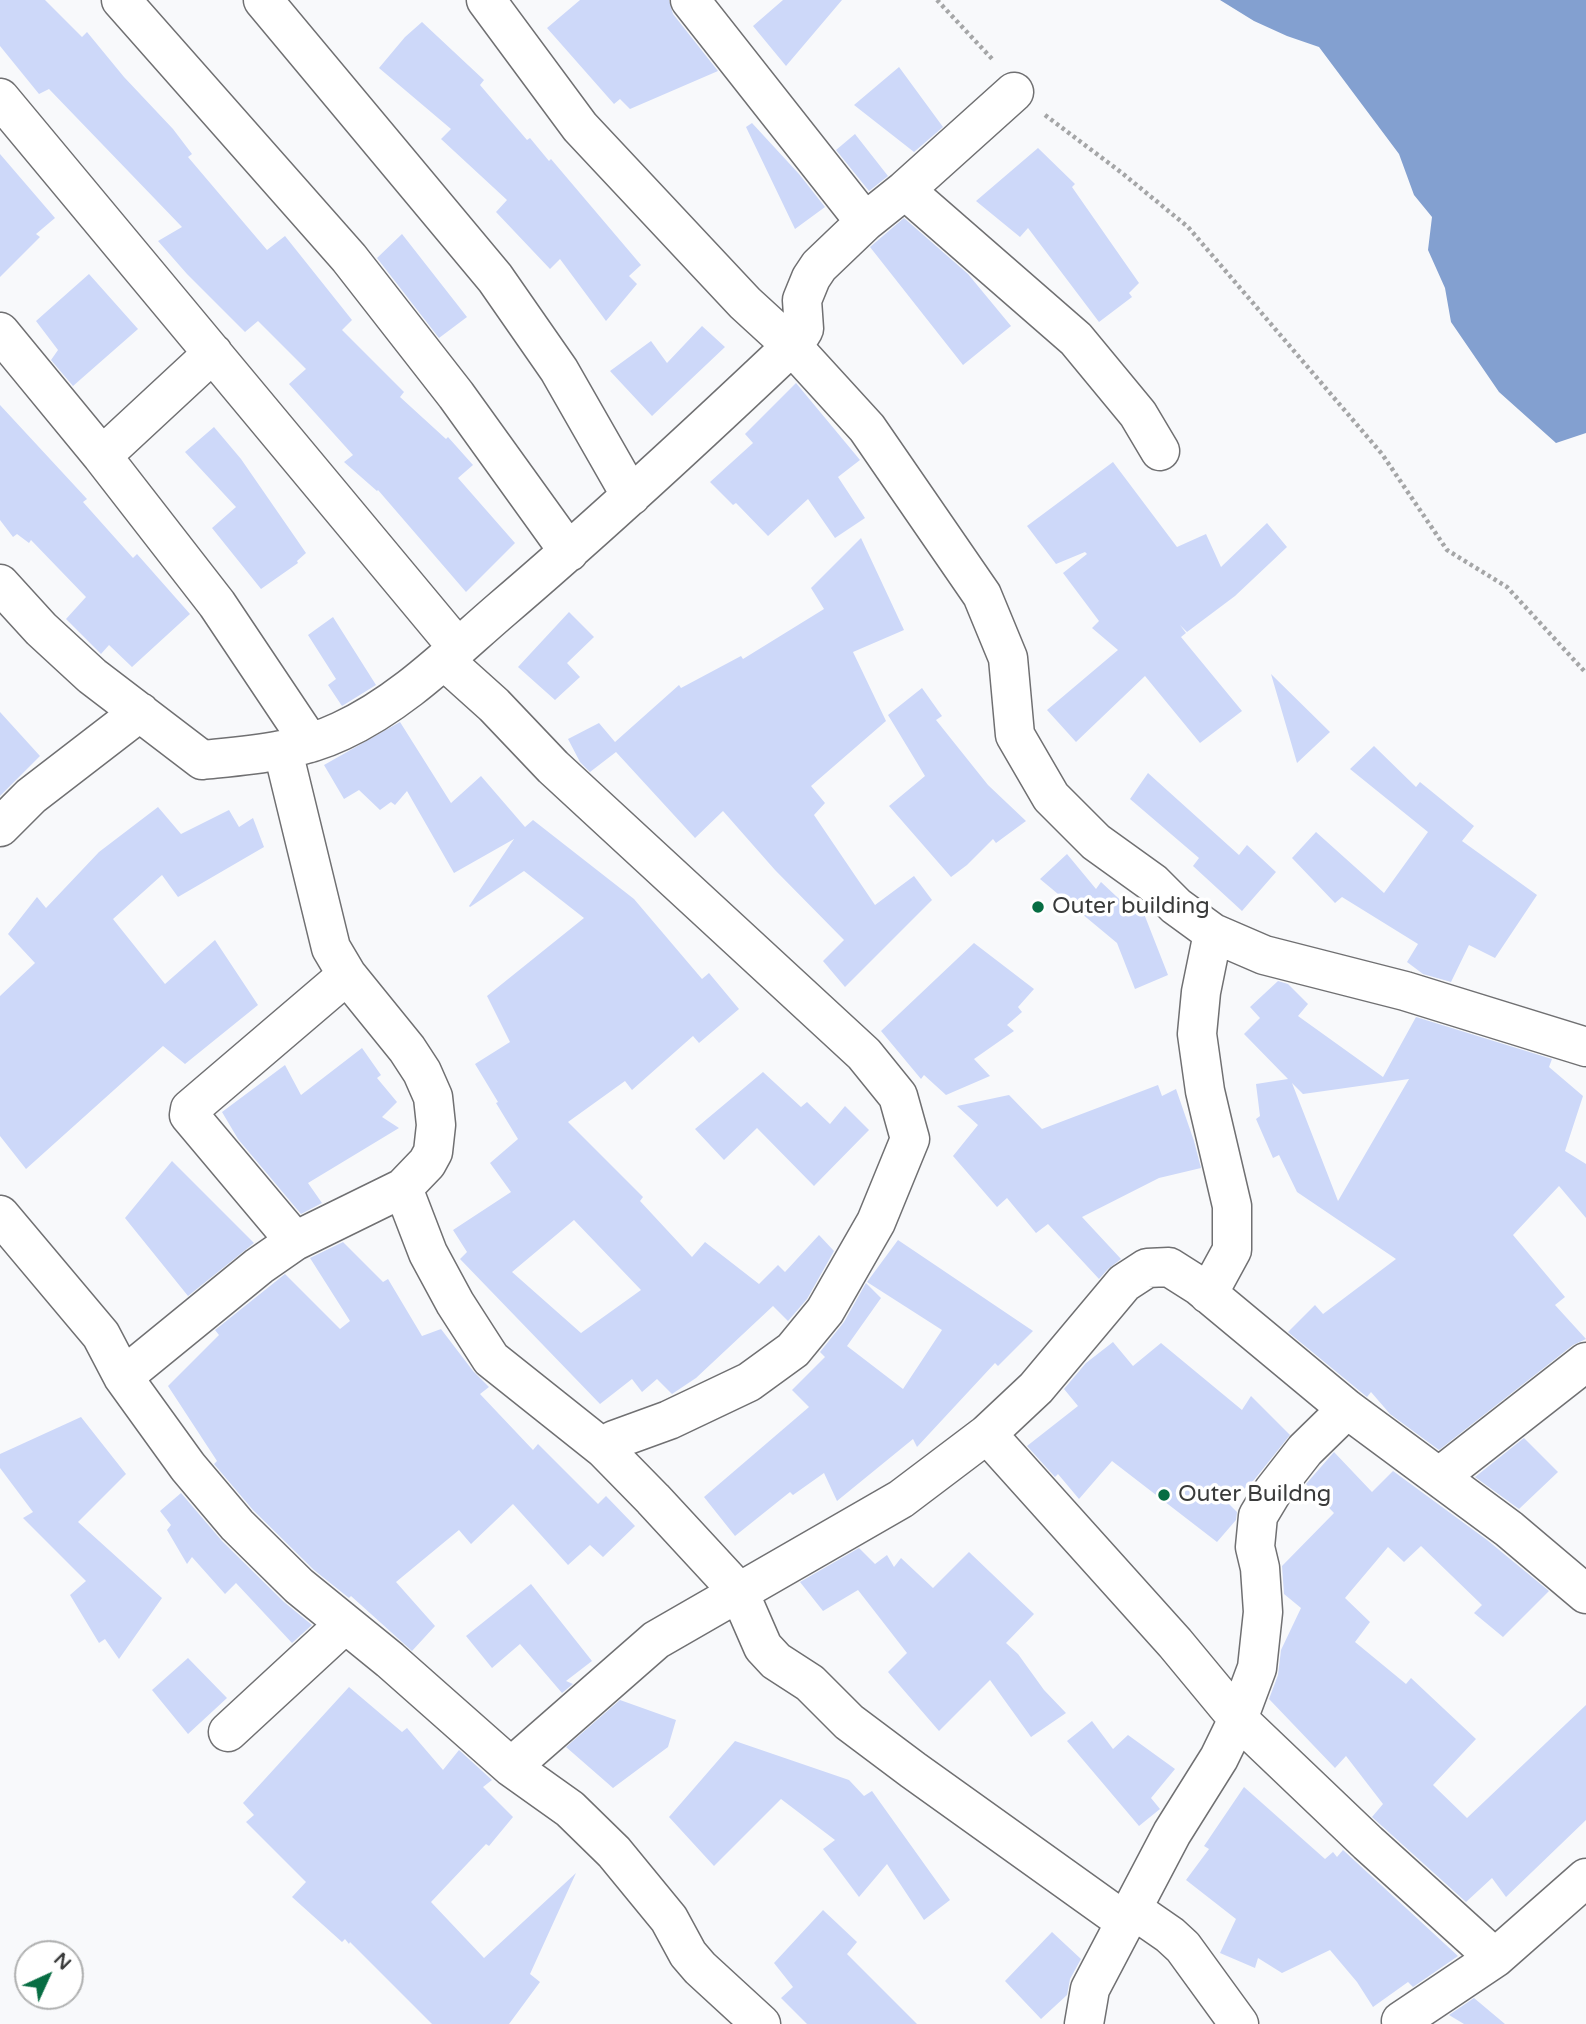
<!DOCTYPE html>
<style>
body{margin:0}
#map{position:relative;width:1586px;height:2024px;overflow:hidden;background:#f8f9fb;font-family:"Varela Round",sans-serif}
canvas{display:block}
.north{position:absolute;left:14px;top:1940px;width:70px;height:70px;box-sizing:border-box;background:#fff;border:2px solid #b0b1b1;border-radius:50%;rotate:45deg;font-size:19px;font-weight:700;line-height:28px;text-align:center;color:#3a3b3b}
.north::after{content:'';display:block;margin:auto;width:24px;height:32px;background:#076d43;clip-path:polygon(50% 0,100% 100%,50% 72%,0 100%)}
</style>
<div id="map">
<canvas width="1586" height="2024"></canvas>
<div class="north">N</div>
</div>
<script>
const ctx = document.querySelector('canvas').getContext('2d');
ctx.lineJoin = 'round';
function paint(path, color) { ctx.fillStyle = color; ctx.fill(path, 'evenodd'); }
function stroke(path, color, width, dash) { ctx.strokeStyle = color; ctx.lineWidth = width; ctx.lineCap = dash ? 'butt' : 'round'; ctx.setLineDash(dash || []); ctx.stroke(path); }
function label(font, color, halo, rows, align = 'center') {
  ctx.font = font + ' "Varela Round",sans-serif'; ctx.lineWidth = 7; ctx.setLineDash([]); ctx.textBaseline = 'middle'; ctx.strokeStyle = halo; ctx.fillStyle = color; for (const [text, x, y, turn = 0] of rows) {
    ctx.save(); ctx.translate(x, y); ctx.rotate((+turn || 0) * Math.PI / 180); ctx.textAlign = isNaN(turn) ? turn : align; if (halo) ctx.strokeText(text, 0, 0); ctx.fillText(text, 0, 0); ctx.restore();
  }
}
paint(new Path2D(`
 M1220,0H1586V433L1556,443L1499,392L1451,322L1445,288L1428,250L1432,217L1414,195L1399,154L1319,47L1287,36L1254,21Z`), '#83a0d0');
paint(new Path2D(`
 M0,0H45L82,37L87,32L124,77L173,129L192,154L188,157L267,250L285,236L352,320L342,330L404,392L400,397L446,439L448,437L473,465L458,478L515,543L466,592L378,490L377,491L344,462L353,455L289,384L306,369L258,321L245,332L187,274L158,241L182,227L49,89L39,94L0,46Z
 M580,0H669L673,14L718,71L630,109L620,99L614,104L547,28Z
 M783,0H842L786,66L753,26Z
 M422,22L484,80L480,85L527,140L530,138L549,161L551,159L641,265L629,276L637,284L606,321L560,259L550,269L496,212L507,200L441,139L451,129L379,68L405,37Z
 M899,67L943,127L914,152L854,105Z
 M752,123L799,174L825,207L795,229L746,127Z
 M855,134L888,176L869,191L836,150Z
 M1038,148L1075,184L1072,187L1139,283L1129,293L1132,297L1099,322L1028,228L1020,237L976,201Z
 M0,154L55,218L36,234L40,237L0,277Z
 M904,218L968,274L1011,326L963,365L870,247Z
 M402,234L467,317L439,338L377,258Z
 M89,274L138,329L73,386L51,360L58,350L36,321Z
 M702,326L725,347L652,416L610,371L651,341L667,363Z
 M796,383L860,460L838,477L865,518L835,538L808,499L768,536L736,503L733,505L710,482L753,443L745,434Z
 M0,405L87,499L83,502L133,558L137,554L190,614L132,667L109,645L101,654L66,619L86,597L31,540L29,543L17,534L13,537L0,520Z
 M214,427L241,459L306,553L297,561L298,563L261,589L212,528L236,507L185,452Z
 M1113,462L1177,547L1206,534L1221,567L1267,523L1287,547L1235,596L1187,632L1180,625L1186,633L1181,637L1242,711L1200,743L1145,676L1076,742L1047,710L1118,650L1092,628L1099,621L1063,573L1087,554L1085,552L1056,564L1027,526Z
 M861,538L904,630L853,652L886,721L811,786L825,803L814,815L875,905L914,876L932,900L845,987L823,961L844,940L775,870L723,811L695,838L616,752L590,772L580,762L568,739L599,723L615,742L679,685L681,688L741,656L743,659L824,609L811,588Z
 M569,612L594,637L567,663L580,677L555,700L518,667Z
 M333,617L376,685L342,706L328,685L336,679L308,635Z
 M1271,674L1330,732L1297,763Z
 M922,688L942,716L936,720L988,785L1026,821L996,843L993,839L967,865L951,877L889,806L925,776L888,715Z
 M0,712L40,756L0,796Z
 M400,722L451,803L481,776L525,827L533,820L634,899L702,979L709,973L739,1009L699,1043L693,1036L632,1090L625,1081L568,1122L643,1197L640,1201L692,1257L705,1242L759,1284L778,1265L785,1272L819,1235L834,1251L807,1299L788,1321L773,1306L696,1378L672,1394L657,1379L642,1392L632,1379L600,1404L460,1259L467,1252L453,1230L511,1192L490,1163L518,1139L496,1103L498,1102L475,1064L510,1042L487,996L584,918L524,871L470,907L469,906L514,839L454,873L407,791L395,805L391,802L380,810L359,790L344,799L324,765ZM574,1220L641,1290L581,1333L512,1272Z
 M1374,746L1416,787L1420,782L1474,826L1462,841L1537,895L1495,958L1469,945L1451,982L1423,974L1407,962L1418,944L1342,897L1335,903L1292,858L1316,832L1384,893L1428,832L1350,769Z
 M1148,773L1239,855L1247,845L1276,872L1242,911L1193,866L1199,858L1130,799Z
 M158,807L181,834L229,810L239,827L253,818L264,847L178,897L162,875L113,919L165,984L215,940L258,1005L185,1064L163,1046L26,1169L0,1136V996L35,963L8,934L37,897L46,908L99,852Z
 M1067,854L1096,889L1101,882L1131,910L1139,901L1168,975L1135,989L1117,943L1040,879Z
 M974,943L1034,989L1018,1007L1022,1012L1007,1025L1014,1031L974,1059L990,1076L946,1095L924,1075L921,1079L881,1031Z
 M1278,981L1288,984L1308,1004L1298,1016L1383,1077L1416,1017L1552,1059L1549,1067L1583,1096L1565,1151L1586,1164V1218L1559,1186L1513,1235L1565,1297L1555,1305L1586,1339L1573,1345L1439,1450L1390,1414L1371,1392L1367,1397L1288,1332L1315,1305L1323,1314L1396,1259L1297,1192L1279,1155L1273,1158L1256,1119L1260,1116L1256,1084L1288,1079L1244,1034L1260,1018L1250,1007ZM1409,1079L1338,1201L1292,1083L1303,1094Z
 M362,1048L381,1075L377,1078L397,1102L382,1117L399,1128L308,1183L322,1203L301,1214L238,1139L222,1112L285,1065L301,1095Z
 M763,1072L801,1107L807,1102L830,1124L845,1106L869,1130L814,1186L757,1128L724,1160L695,1129Z
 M1158,1085L1162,1096L1176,1089L1194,1141L1201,1168L1159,1178L1082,1217L1121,1259L1108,1269L1099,1279L1048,1224L1036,1233L1007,1198L997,1207L953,1156L978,1125L957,1106L1009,1095L1042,1129Z
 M172,1161L254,1243L188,1296L125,1218Z
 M898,1240L1033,1331L998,1366L995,1363L917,1447L913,1439L837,1501L824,1473L793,1495L790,1492L735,1536L704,1497L809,1407L792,1390L825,1357L820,1352L844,1322L866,1283L881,1298L847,1346L903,1389L942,1330L867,1282Z
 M343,1242L383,1282L388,1279L422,1336L441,1329L473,1371L489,1387L480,1394L533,1450L538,1444L598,1504L606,1496L635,1526L603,1557L590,1545L568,1565L513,1504L471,1544L459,1530L396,1582L435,1626L412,1651L351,1596L349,1598L314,1570L253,1510L214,1464L217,1461L168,1386L219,1335L215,1330L285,1274L340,1329L350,1321L310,1258Z
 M1113,1342L1133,1366L1161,1343L1242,1410L1251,1396L1290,1435L1254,1480L1228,1503L1237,1512L1236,1520L1217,1542L1112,1461L1079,1499L1058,1474L1055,1477L1027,1446L1078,1406L1064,1389L1086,1363Z
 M81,1417L126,1474L78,1522L162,1598L119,1659L105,1639L99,1643L70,1595L86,1581L23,1518L33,1512L0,1468V1454Z
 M1524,1438L1558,1472L1519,1509L1475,1477Z
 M1334,1452L1372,1492L1393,1471L1487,1540L1549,1591L1503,1637L1474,1613L1482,1605L1421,1546L1404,1562L1388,1547L1345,1598L1370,1622L1355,1642L1406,1684L1411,1678L1476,1739L1433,1785L1467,1818L1586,1705V1820L1506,1897L1492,1878L1466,1902L1372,1817L1383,1804L1346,1756L1335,1768L1269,1699L1278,1675L1281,1650L1301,1608L1284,1594L1282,1566L1334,1513L1306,1484Z
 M181,1493L222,1541L284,1602L312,1625L292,1643L236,1583L225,1594L192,1557L187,1564L167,1530L171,1525L160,1511Z
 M859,1548L875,1564L887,1555L894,1567L901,1558L933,1588L969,1552L1034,1614L1006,1643L1018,1654L1044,1690L1066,1713L1031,1737L990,1680L939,1731L888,1672L907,1653L858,1590L823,1611L800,1582Z
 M531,1584L592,1661L566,1681L573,1684L562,1693L520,1644L492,1668L466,1636Z
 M188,1658L227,1698L188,1734L152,1690Z
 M349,1687L402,1732L407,1728L443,1770L459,1750L492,1780L483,1787L513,1817L489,1846L486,1844L431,1902L484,1958L576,1873L530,1974L540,1982L509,2024H432L350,1942L349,1944L345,1939L342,1942L292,1897L306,1882L246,1822L254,1815L243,1803Z
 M620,1700L676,1720L668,1747L613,1788L566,1747Z
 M1092,1721L1113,1749L1128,1735L1175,1769L1151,1798L1160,1809L1139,1826L1067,1741Z
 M735,1741L849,1780L864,1796L872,1791L950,1900L924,1920L887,1864L859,1897L823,1849L835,1840L781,1799L714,1866L669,1817Z
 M1244,1787L1325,1859L1333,1852L1337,1857L1343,1850L1458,1956L1413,1987L1408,1982L1373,2007L1357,1982L1330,1950L1282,1973L1258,1958L1255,1968L1220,1953L1236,1919L1186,1880L1209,1849L1204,1846Z
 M823,1910L857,1942L847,1954L917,2024H807L781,1998L793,1987L774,1963Z
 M1052,1932L1081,1959L1070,1979L1067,1995L1041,2019L1005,1981Z
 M1474,1998L1505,2024H1464L1449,2015Z`), '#cdd8f9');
const minor = new Path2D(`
 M121,0L349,258L456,395L569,552
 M263,0L495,278L559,370L631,496
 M486,0L580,127L745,303L793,347L867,428L982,595L1008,658L1015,735L1051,797L1096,842L1153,883L1176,906L1213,933L1264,955L1405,991L1586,1047
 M690,0L865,222
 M0,98L458,648
 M905,190L1076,339L1138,414L1160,451
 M0,332L102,456L217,604L310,743
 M102,456L213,353
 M0,584L41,629L92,676L202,760C250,755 297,752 341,731C402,703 451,653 501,610C597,528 689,443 780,357L793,347L804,329L802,300L811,278L819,266L865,222L905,190L1014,92
 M445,661L494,705L553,767L864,1054L898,1096L910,1139L876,1222L825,1311L793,1350L749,1382L669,1420L614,1440L604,1449
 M0,827L31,796L140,712
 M403,1188L428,1253L455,1303L491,1359L604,1449L653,1499L739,1592L763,1647L776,1661L810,1683L849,1722L913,1770L1124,1921
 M0,1215L101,1335L123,1377L188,1467L237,1525L299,1586L390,1660L511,1767L570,1809L614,1852L669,1919L688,1954L700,1968L761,2024
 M295,1241L189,1115L190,1109L347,975
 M1208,1294L1232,1250V1206L1205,1091L1197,1034L1201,992L1213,933
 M123,1377L259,1266L295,1241L403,1188L427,1163L433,1152L436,1125L433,1097L422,1072L407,1049L347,975L331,948L283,751
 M987,1434L1175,1643L1238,1719L1368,1843L1495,1958
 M1439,1477L1586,1362
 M228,1732L345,1624
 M511,1767L656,1640L901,1499L987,1434L1036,1388L1124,1283L1147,1268L1169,1267L1199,1286L1347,1409L1509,1529L1586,1594
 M1131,1908L1170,1935L1183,1947L1239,2024
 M1401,2021L1495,1958L1586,1878
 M1084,2024L1090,1989L1172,1833L1219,1758L1238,1719L1257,1668L1263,1612L1260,1568L1255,1547L1258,1516L1273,1491L1305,1450L1347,1409`);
stroke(minor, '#707072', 41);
stroke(new Path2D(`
 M937,0L994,61
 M1045,115L1122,173L1188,227L1382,454L1447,550L1507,587L1586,673`), '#a5a6a7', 4.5, [3.5, 3.5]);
stroke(minor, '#fff', 38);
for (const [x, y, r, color] of [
 [1038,907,7,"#076d43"],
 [1164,1495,7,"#076d43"]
]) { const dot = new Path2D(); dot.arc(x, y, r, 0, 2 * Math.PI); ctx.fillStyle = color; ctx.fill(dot); stroke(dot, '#fff', 2.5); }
label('23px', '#3a3b3b', '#fff', [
 ["Outer building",1052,907],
 ["Outer Buildng",1178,1495]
], 'left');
</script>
